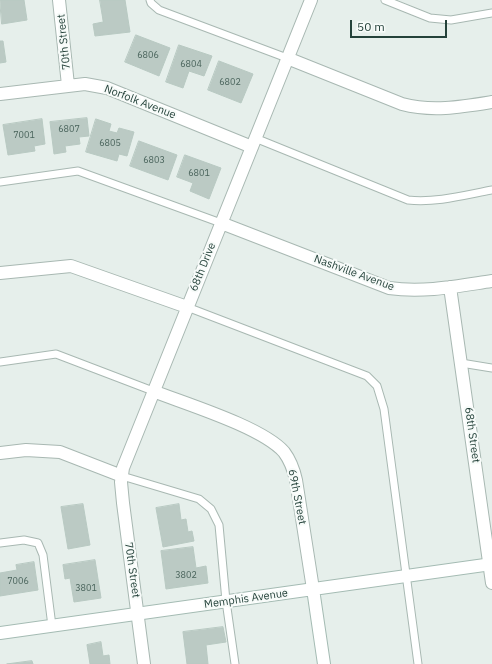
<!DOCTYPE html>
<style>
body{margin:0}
#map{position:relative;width:492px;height:664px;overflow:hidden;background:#e6efeb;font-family:"IBM Plex Sans",sans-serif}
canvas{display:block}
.scale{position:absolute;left:350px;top:20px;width:97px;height:18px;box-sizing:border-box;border:2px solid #24423a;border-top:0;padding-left:5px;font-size:12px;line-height:14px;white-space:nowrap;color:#24423a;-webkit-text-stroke:3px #f7fbf9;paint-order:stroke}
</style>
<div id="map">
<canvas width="492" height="664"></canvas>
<div class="scale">50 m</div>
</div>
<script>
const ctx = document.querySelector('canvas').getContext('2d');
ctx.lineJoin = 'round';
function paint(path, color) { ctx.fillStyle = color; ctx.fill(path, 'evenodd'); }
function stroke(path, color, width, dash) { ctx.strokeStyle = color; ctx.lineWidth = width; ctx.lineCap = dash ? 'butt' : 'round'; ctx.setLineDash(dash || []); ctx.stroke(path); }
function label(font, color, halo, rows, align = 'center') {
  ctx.font = font + ' "IBM Plex Sans",sans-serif'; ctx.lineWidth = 4; ctx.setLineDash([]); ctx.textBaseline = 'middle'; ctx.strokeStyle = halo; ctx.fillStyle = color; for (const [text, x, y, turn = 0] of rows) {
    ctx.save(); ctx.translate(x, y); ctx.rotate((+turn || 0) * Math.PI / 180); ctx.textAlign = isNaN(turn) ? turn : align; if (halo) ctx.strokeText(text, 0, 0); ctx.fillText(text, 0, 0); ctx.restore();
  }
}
const building = new Path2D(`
 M0,0H24L27,20L2,24Z
 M100,0H125L130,32L95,36L93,24L103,22Z
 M136,35L170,48L159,76L125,62Z
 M0,41H3L6,62L0,63Z
 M179,45L212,56L204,76L189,71L183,88L166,82Z
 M219,61L253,74L241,103L208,90Z
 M87,118L89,136L79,137L80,144L65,146L66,152L54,154L50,122Z
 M42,119L45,144L34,146L35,151L8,155L3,125Z
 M96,119L111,124L109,131L117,133L119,128L134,132L127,156L119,154L117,161L86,152Z
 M139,141L177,155L168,180L130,166Z
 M185,155L221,168L209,199L190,191L193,183L177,177Z
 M83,504L90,545L68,549L61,507Z
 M179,504L181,520L186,519L188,532L192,531L194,541L163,547L156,508Z
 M193,547L196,568L206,566L208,583L166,589L161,551Z
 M95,560L101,598L74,602L70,578L65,579L63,565Z
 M34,562L38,590L0,596V573L17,570L16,565Z
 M223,627L226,642L206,645L208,664H187L183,632Z
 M101,642L103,656L109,655L110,664H90L87,645Z
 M32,661L33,664H7Z`);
paint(building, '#bbcac4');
stroke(building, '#b8c9c2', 1);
const lane = new Path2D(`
 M150,0L151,3L159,10L287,58
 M385,0L430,18L451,20L492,13
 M255,138L408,200C436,203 465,195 492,190
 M0,182L78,171L221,223
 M187,307L367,376L377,386L384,409L418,664
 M0,362L56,354L153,391
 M461,363L492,368
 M122,476L199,499L211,509L219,525L226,601L235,664
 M0,543L24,540L38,543L43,555L52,626`);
const street = new Path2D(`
 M59,0L68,85
 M287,58L402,104C432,112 461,107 492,102
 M0,94L85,84L107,88L252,147
 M221,223L389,288C424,293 458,286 492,281
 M0,273L71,266L187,307
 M450,287L492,583
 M153,391C186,404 262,427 284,452C290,460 294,471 296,480L313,589
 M0,453L26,450L60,452L122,476
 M144,664L123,503L121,482L123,468L311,0`);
const secondary = new Path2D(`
 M313,589L324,664
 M0,633L492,564`);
stroke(lane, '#a8b8b2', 9);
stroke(street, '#a8b8b2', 14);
stroke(secondary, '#a4bbb3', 14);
stroke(lane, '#fff', 7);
stroke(street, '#fff', 12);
stroke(secondary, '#fff', 12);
label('9px', '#4a645c', null, [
 ["6806",148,55],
 ["6804",191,64],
 ["6802",230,82],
 ["6807",69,129],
 ["7001",24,135],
 ["6805",110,143],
 ["6803",154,160],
 ["6801",199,173],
 ["3802",186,575],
 ["7006",18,581],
 ["3801",86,588]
]);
label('11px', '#24423a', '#f7fbf9', [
 ["70th Street",64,42,-96],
 ["Norfolk Avenue",140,102,21],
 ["68th Drive",203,267,-68],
 ["Nashville Avenue",354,273,20],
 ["68th Street",472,435,82],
 ["69th Street",297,497,79],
 ["70th Street",132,570,82],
 ["Memphis Avenue",246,599,-8]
]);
</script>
